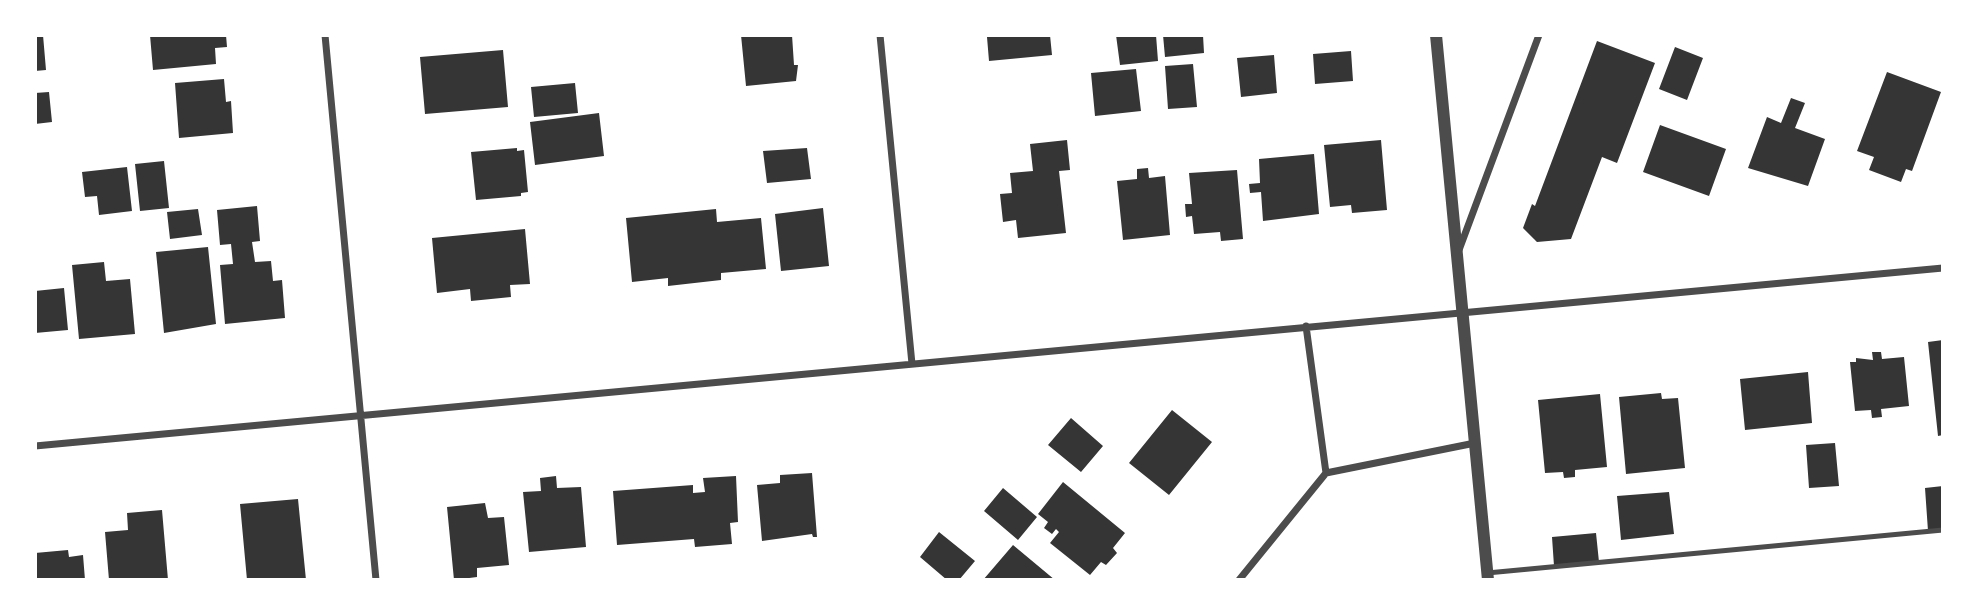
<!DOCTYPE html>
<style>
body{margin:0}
#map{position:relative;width:1978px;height:615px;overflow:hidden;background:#fff;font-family:"Public Sans",sans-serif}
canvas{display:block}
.frame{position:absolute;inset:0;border:37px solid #fff;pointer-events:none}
</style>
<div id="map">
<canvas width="1978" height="615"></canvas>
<div class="frame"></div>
</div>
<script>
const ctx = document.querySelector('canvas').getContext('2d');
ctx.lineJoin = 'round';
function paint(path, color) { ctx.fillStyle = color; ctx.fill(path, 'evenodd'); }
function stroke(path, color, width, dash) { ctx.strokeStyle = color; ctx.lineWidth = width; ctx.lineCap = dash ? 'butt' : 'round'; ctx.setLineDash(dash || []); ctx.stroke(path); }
paint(new Path2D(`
 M35,35H43L46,70L35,71Z
 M150,35H226L227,47L215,48L216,64L153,70Z
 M741,35H792L794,65H798L796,81L746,86Z
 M991,35H1050L1052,55L989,61L987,37Z
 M1116,35H1156L1158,61L1120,65Z
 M1163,35H1203L1204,53L1165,57Z
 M1597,41L1655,63L1617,163L1602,157L1571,239L1537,242L1523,228L1532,204L1535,206Z
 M1675,47L1703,58L1687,100L1659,89Z
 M503,50L508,107L425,114L420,57Z
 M1351,51L1353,81L1315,84L1313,54Z
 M1274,55L1277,93L1241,97L1237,58Z
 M1193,64L1197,107L1168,109L1165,66Z
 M1136,69L1141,111L1095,116L1091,73Z
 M1887,72L1941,92L1912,171L1906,169L1901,182L1869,170L1874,157L1857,151Z
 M224,79L226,102L231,101L233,133L179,138L175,83Z
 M575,83L578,113L534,117L531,87Z
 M49,92L52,122L35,124V93Z
 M1791,98L1805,103L1795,128L1825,139L1808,186L1748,168L1767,117L1781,123Z
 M599,113L604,156L535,165L530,122Z
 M1660,125L1726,149L1709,196L1643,172Z
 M1067,140L1070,170L1059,171L1066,233L1018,238L1016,220L1003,222L1000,194L1012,193L1010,173L1033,171L1030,144Z
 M1381,140L1387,210L1352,213L1351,205L1330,207L1324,145Z
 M517,148V151L524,150L528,192L521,193V196L476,200L471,152Z
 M807,148L811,179L767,183L763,151Z
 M1314,154L1319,214L1263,221L1261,192L1250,193L1249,184L1260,183L1259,159Z
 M164,161L169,208L140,211L135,164Z
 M127,167L132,211L99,215L97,196L85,197L82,172Z
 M1148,168L1149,178L1165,176L1170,235L1123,240L1117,181L1137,179V169Z
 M1237,170L1243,239L1221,241L1220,232L1194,234L1192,216L1186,217L1185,204H1192L1189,173Z
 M257,206L260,241L252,242L255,262L271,261L273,281L282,280L285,318L225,324L220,265L233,264L231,244L220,245L217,210Z
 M823,208L829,266L781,271L775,214Z
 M198,209L202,235L170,239L167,212Z
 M716,209L717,222L761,218L766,269L721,273V280L668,286V278L632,282L626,218Z
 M525,229L530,284L510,285L511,297L471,301L470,289L437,293L432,238Z
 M208,247L216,324L164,333L156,252Z
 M104,262L106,281L130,279L135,334L79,339L72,265Z
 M64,288L68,330L35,333V291Z
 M1943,340V435L1938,436L1928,342Z
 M1872,352H1881L1882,359L1904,357L1909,406L1881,409L1882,417L1872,418L1871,410L1855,411L1850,362H1856V358L1873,360Z
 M1808,372L1812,423L1745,430L1740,379Z
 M1661,393L1662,399L1678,398L1685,468L1626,474L1619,397Z
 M1600,394L1607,467L1575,470V477L1564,478L1563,472L1545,473L1538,400Z
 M1172,410L1212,442L1169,495L1129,463Z
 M1071,418L1103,446L1081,472L1048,445Z
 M1835,443L1839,486L1809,488L1806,445Z
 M812,473L817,537H813L812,534L762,541L757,485L780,483V475Z
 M556,476L557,488L581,487L586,547L529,552L523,492L541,491L540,478Z
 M736,476L738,522L730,523L732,544L695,547L694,539L617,545L613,491L693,485V493L705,492L703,478Z
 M1063,482L1125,533L1113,548L1117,553L1106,565L1101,562L1090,575L1050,543L1059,532L1056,529L1052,534L1044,528L1048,522L1038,514Z
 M1943,486V530L1928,531L1925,488Z
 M1003,488L1037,517L1018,540L984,511Z
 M1669,492L1674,534L1621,540L1617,496Z
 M298,499L306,580H247L240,504Z
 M485,503L488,518L504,517L509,565L477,568V577L454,580L447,507Z
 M162,510L168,580H109L105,532L128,530L127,513Z
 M939,532L975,561L959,580H947L920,557Z
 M1596,533L1599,562L1554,566L1552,537Z
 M1013,545L1055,580H983Z
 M68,550L69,557L83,555L85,580H35V553Z`), '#353535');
stroke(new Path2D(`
 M1487,573L1943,530`), '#4c4c4c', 5);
stroke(new Path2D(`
 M325,35L376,580
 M880,35L912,364
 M1459,250L1539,35
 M1306,326L1326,473
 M35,446L1943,268
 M1239,580L1326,473L1475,443`), '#4c4c4c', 7);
stroke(new Path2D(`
 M1436,35L1488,580`), '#4c4c4c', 12);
</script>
